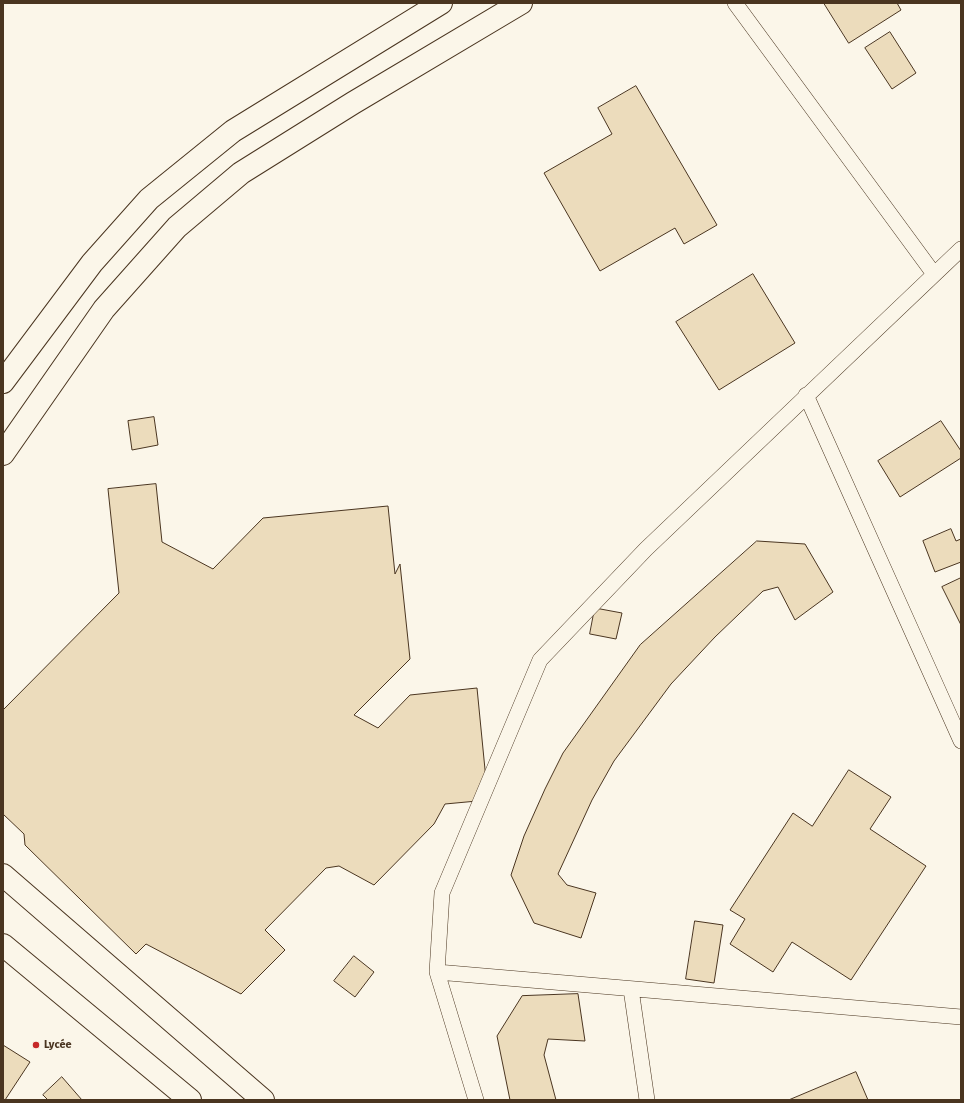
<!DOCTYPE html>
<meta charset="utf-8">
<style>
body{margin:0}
#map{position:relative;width:964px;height:1103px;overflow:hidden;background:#fbf6e9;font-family:"Fira Sans",sans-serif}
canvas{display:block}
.frame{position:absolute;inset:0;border:4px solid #4a3520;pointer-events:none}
</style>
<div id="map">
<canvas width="964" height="1103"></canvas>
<div class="frame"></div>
</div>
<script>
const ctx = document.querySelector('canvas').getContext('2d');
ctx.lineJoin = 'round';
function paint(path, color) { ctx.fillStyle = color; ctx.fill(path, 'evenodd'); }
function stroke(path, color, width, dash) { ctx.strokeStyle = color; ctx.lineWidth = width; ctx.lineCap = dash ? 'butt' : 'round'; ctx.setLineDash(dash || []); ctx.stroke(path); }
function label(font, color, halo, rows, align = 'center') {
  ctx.font = font + ' "Fira Sans",sans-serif'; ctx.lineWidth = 3; ctx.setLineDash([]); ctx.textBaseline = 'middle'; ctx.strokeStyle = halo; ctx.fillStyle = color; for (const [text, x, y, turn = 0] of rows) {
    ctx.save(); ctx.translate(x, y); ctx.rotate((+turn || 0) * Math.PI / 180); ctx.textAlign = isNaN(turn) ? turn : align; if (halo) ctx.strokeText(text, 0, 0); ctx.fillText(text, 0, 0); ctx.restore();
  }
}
const building = new Path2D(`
 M824,3H897L901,10L849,43Z
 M890,32L916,73L892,89L865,48Z
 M636,86L717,225L684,244L675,228L600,271L544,173L612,134L598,108Z
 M753,274L795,343L719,390L676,322Z
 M154,417L158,445L132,450L128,421Z
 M941,421L961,451V458L900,497L878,461Z
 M156,484L162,542L213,569L263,518L388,506L395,574L400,564L410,659L354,715L378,728L410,695L477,688L488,800L445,804L434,824L374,885L339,866L326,868L265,930L285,950L241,994L146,944L136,954L25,845L24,834L3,814V710L119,593L108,489Z
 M951,529L956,541L961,539V562L935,572L923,541Z
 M757,541L805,544L833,592L795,620L778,587L763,591L715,637L671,684L614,761L592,800L558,874L567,885L596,893L581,938L534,923L511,875L524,836L545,789L563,753L640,645Z
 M961,578V625L942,587Z
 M595,608L622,613L616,639L590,634Z
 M849,770L891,797L870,829L926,866L851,980L792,942L773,972L730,944L745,919L730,910L793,813L812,826Z
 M695,921L723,925L714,983L686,979Z
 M354,956L374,972L355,997L334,981Z
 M578,994L585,1041L548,1039L544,1055L556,1100H510L497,1036L522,996Z
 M3,1045L30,1062L5,1100H3Z
 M856,1072L868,1100H789Z
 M62,1077L82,1100H48L43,1095Z`);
paint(building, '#ecdcbc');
stroke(building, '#4a3520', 1);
const lane = new Path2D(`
 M735,3L934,274
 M806,395L961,741
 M437,972L961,1017
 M631,989L647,1100
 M476,1100L437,972L442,893L540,660L646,549L961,249`);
const street = new Path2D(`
 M3,875L263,1100
 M3,945L190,1100`);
const secondary = new Path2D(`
 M3,382L92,263L149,199L233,131L441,3
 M3,454L104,309L177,227L241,173L353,103L521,3`);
stroke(lane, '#4a3520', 16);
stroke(street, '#4a3520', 24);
stroke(secondary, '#4a3520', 24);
stroke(lane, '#fbf6e9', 15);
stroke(street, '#fbf6e9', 22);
stroke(secondary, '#fbf6e9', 22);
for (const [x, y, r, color] of [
 [36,1045,4,"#c62828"]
]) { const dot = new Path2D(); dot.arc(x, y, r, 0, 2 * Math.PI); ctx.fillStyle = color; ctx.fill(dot); stroke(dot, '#fbf6e9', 1.5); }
label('bold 11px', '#4a3520', '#fbf6e9', [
 ["Lycée",44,1045]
], 'left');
</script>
